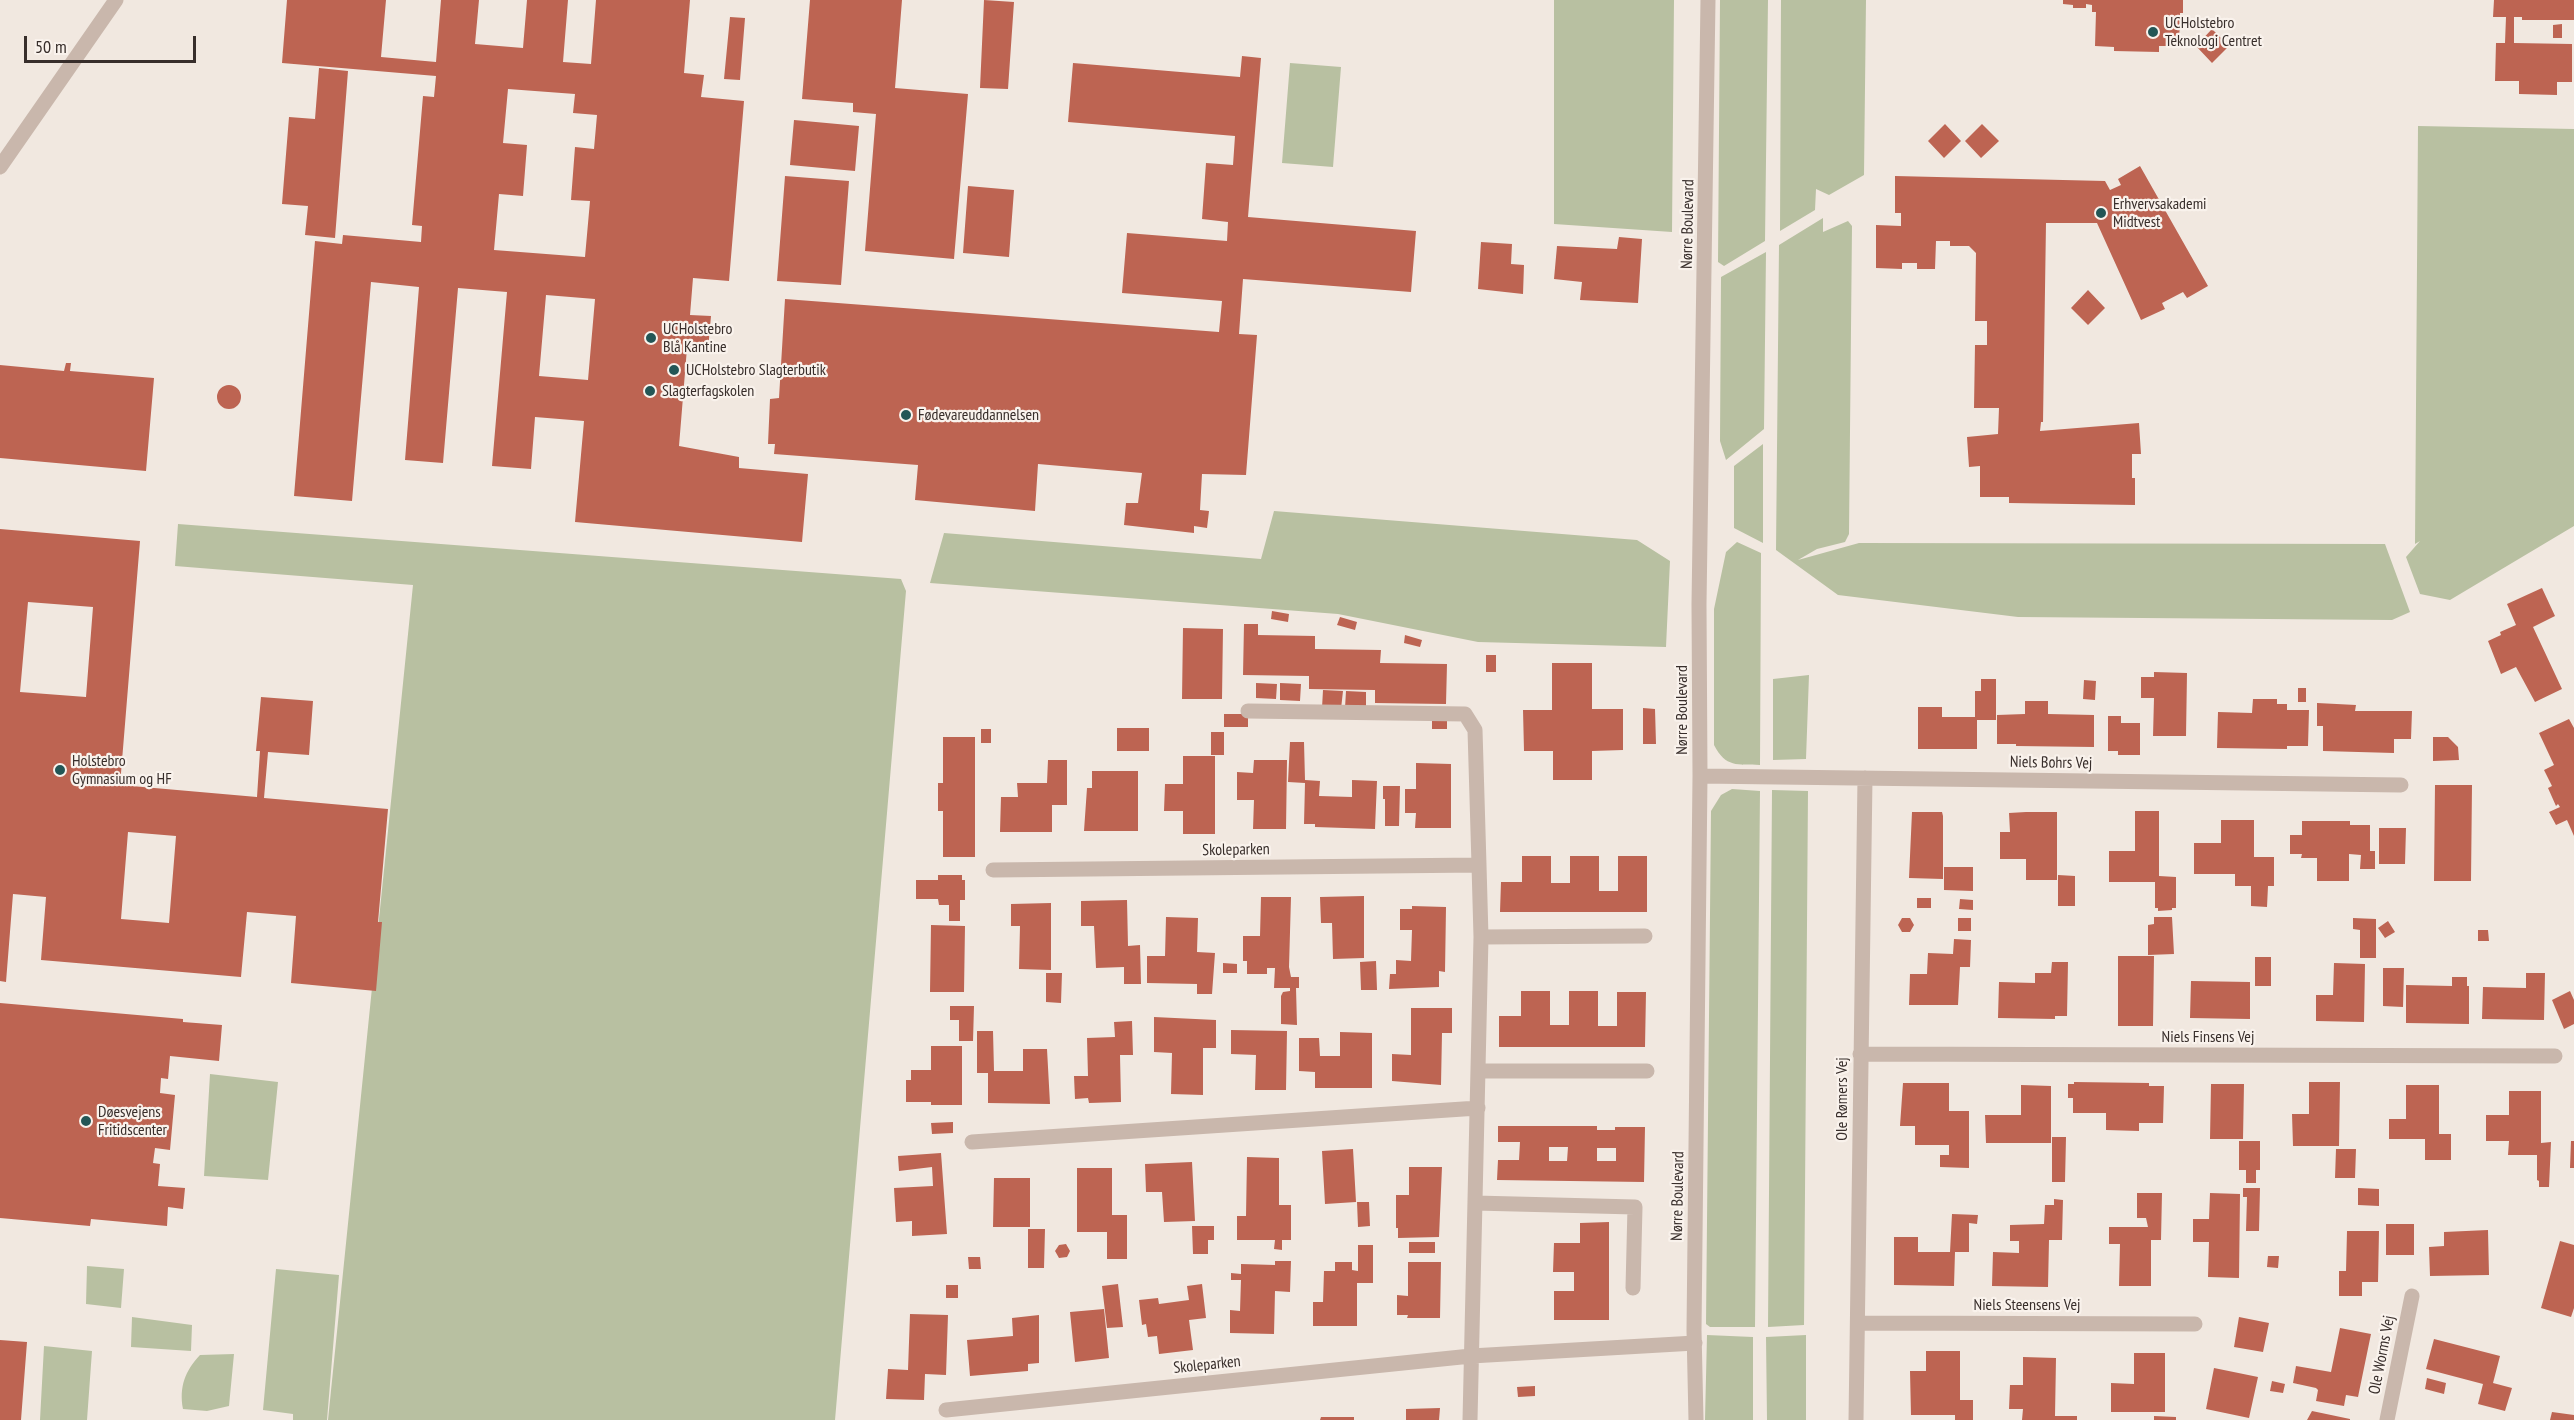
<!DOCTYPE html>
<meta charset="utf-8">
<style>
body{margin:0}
#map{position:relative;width:2574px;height:1420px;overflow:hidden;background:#f1e8e0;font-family:"PT Sans Narrow",sans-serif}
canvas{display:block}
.scale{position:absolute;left:24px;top:36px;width:172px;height:27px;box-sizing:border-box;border:3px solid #382e2b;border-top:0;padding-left:8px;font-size:18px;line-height:21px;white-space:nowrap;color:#382e2b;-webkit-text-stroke:4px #f9f2ec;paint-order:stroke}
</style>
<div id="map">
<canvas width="2574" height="1420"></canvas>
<div class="scale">50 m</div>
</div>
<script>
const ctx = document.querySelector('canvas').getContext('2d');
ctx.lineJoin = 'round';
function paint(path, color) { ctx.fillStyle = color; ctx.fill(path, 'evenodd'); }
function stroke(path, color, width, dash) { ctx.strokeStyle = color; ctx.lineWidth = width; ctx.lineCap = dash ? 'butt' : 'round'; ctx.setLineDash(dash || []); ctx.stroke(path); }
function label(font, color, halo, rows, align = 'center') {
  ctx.font = font + ' "PT Sans Narrow",sans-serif'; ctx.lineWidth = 4.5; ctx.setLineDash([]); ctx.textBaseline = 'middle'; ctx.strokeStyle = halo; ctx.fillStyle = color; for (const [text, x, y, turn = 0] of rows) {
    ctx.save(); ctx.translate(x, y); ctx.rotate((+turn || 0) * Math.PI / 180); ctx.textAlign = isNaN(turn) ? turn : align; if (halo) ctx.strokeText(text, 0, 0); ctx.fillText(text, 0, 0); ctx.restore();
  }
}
paint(new Path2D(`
 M1554,0H1674L1672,232L1554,224Z
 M1720,0H1768L1765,241L1724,266L1718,262Z
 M1781,0H1866L1864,175L1829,195L1816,189L1815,210L1780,231Z
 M1290,63L1341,67L1333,167L1282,163Z
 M2418,126L2574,129V526L2450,600L2420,594L2406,557L2420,541L2415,544Z
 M1823,218V232L1848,221L1852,226L1849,534L1845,542L1817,549L1798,560L1859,543L2385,544L2410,612L2392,620L2018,617L1838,595L1776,550L1779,245Z
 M1766,252L1764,429L1726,460L1720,441L1721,277Z
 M1763,444V543L1734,528V466Z
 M1274,511L1637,540L1670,561L1666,647L1478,642L1338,614L930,583L944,533L1261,559Z
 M178,524L901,579L906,591L835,1420H328L413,585L175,566Z
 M1737,542L1761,553L1760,765C1737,764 1726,768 1714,745V609L1726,552Z
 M1809,675L1806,759L1773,760V679Z
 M1732,789L1760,791L1755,1327H1710L1706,1324L1711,811L1721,795Z
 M1772,790L1808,791L1804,1325L1768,1327Z
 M210,1074L278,1082L268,1180L204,1176Z
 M87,1266L124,1269L121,1308L86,1304Z
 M276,1269L339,1275L327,1420H293V1414L263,1410Z
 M132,1317L192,1325L191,1351L131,1347Z
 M1707,1335L1753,1337V1420H1705Z
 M1806,1335V1420H1767L1766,1337Z
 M44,1346L92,1351L87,1420H40Z
 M234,1354L229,1406L207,1411L183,1409C179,1387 185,1371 200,1355Z`), '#b8c0a1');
paint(new Path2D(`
 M287,0H386L381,57L436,62L441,0H479L475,44L523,48L527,0H568L563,62L591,64L596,0H690L684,73L704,75L701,97L744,101L729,281L693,278L690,315L711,316L708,350L687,348L679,446L739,457V468L808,474L802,542L575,522L584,421L535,417L531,469L492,466L507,292L458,288L443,463L405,460L419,287L371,282L352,501L294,496L315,241L342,244L343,235L421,242L422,226L412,225L423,96L434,97L436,76L282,63ZM508,89L575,94L573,113L597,115L594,149L575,147L571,200L590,201L585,257L494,250L499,194L523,196L527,145L503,143ZM546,295L595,299L588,380L539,376Z
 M810,0H902L895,88L968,94L954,259L865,251L876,114L853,112V103L802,99Z
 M984,0L1014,2L1008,89L980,88Z
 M2063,0H2183V13H2180L2179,46H2159V52L2114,51V47L2095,46L2096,12H2092V5L2086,4V8H2073V5L2063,4Z
 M2494,0H2574V20H2522V17H2514V43L2572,44V82H2557V95L2519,94V81H2495L2496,43H2505L2506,17H2493Z
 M730,17L745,18L740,80L724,79Z
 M2562,24V38H2553V25Z
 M2212,29L2229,46L2212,63L2196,46Z
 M1242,56L1261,58L1248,217L1416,231L1411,292L1243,279L1239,334L1257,335L1246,475L1202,474L1200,510L1209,511L1207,528L1194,526V533L1124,525L1126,503H1138L1142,473L1038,464L1035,511L915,500L918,465L774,454L775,444H768L770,399L779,398L785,299L1219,332L1222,301L1122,293L1127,233L1227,241L1228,222L1202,219L1206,163L1233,165L1235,136L1068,122L1073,63L1240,77Z
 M319,68L348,71L335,238L305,235L308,206L282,204L289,117L315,119Z
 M794,120L859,126L855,171L790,165Z
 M1945,124L1961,141L1944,158L1928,141Z
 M1982,124L1999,141L1981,158L1965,141Z
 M2140,166L2208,286L2187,298L2183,292L2162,303L2165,309L2141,320L2097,223H2046L2043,422H2041L2040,431L2139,423L2141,454H2132V478H2135V505L2009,503V497H1980V466L1969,467L1967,437L1998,434L1999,408H1974L1975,345H1987V321H1975L1976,253L1969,246H1950V241H1936L1935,269H1917V263H1902V269L1876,268V225L1901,226V213H1895V176L2105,181L2110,190L2121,185L2118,179Z
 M785,176L849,181L841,285L777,281Z
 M968,186L1014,190L1009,257L963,253Z
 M1619,237L1642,239L1638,303L1580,300L1582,282L1554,279L1557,246L1617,249Z
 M1481,242L1512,244L1511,264L1524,265L1523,294L1478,289Z
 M2088,290L2105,308L2088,325L2071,308Z
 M66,363H71L70,371L154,378L146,471L0,458V365L64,371Z
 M217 397a12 12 0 1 1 24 0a12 12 0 1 1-24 0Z
 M0,529L140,541L120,785L257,797L260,751H256L261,697L313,701L309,755L268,752L264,798L388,809L378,922H382L376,991L291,983L296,916L247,912L241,977L41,960L46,897L13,894L6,982L0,981ZM28,602L93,607L86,697L20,692ZM128,832L176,836L169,923L121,919Z
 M2542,588L2555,616L2533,627L2562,689L2535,702L2516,667L2501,674L2488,641L2501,635L2500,632L2516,625L2507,604Z
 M1272,611L1289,614L1288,622L1271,619Z
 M1340,617L1357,622L1355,630L1337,625Z
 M1244,624H1258V635L1315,636V649L1381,650L1380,663L1447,664L1446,704L1375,703V690L1309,689V676L1243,675Z
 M1183,628L1223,629L1222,699H1182Z
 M1405,635L1422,640L1420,647L1404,643Z
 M1486,655H1496V672H1486Z
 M1552,663H1592V709H1623V750L1592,751V780H1553V751H1524L1523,710H1552Z
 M2154,672L2187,673L2186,736H2153L2154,698H2141V677H2154Z
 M1981,679H1996V720H1977V749H1918V707H1942V717H1975V691H1981Z
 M2084,680L2096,681L2095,700L2083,699Z
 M1256,683L1277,684L1276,699L1256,698Z
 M1280,683L1301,684L1300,701L1280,700Z
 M2298,688H2306V702H2298Z
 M1323,690L1343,691L1341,709L1322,708Z
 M1346,691L1366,692V709L1345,708Z
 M2253,699H2277V704H2287V710H2309L2308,746H2287V749L2217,748L2218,712L2252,713Z
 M2025,701H2048V714L2094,715V747L2016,746V744H1997V715L2025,714Z
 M2317,703L2356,705L2355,711H2412L2411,739H2394V753L2323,751V726H2317Z
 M1643,708L1655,709L1656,744H1643Z
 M1224,714H1248V727H1224Z
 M2108,716H2121V723H2140V755H2118V751H2108Z
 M2569,719L2574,728V836L2567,820L2556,825L2549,812L2560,807L2558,804L2556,806L2548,788L2552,786L2544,770L2554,765L2539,733Z
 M1432,720H1447V729H1432Z
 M1117,728H1149V751H1117Z
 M981,729H991V743H981Z
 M1211,732H1224V755H1211Z
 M943,737H975V857H943V811H938V783H943Z
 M2433,737H2448L2458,747L2459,760L2433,761Z
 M1290,742H1304L1305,780L1320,781L1319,796L1352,797V780L1377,781L1375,829L1315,827V824H1304L1305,783L1288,782Z
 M1183,756H1215V834H1183V811H1164L1165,784H1183Z
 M1048,760H1067V805H1052V832H1000L1001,797H1018L1017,783H1047Z
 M1254,760H1287L1286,829H1253L1254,800H1237V772L1253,773Z
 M1416,763L1451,764V828H1415L1416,813H1405V789H1416Z
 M1092,771H1138V831H1084L1087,788H1092Z
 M2435,785H2472L2471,881H2434Z
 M1383,786H1400L1399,826H1385V799H1383Z
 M2135,811H2159V876L2176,877V908H2172V910L2158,911V908H2155V882H2109V851H2135Z
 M1912,812H1942L1943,816V879L1909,878Z
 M2026,812H2057V880H2026V859H2000V832H2010L2009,813Z
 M2221,820H2254V857H2274V886H2268L2267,907L2251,906V886H2235V874H2194V843H2221Z
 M2302,821H2350V825H2370V851H2375V869H2360L2361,855L2349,854V881H2317V858H2301L2302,854H2290V835H2302Z
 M2379,828H2406L2405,864H2379Z
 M1522,856H1551V883H1570V856H1599V891H1618V856H1647V912H1500L1501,882H1522Z
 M1944,867H1973V891L1944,890Z
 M938,875H962V880H965V900H960V921H949V905H939L938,899H916V880H938Z
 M2058,875L2075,876V906H2058Z
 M1364,896V958L1333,959L1332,923H1321L1320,897Z
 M1261,897H1291L1289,967L1291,977H1299V988H1296L1297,1025L1281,1024V996L1283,992L1290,991V988H1274L1275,968H1267V974H1247V961H1243V936H1260Z
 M1917,898H1931V908H1917Z
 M1960,899L1973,900V910L1959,909Z
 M1127,900L1128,946L1140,945L1141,984H1124V967L1096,968L1094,926H1081V901Z
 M1051,903V970L1019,969L1020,926H1011V904Z
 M1412,906L1446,907L1445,972L1439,971V987L1389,989L1390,974H1396V960L1411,961L1412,930H1400V909H1412Z
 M1166,917L1198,918L1197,952L1215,953L1212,994H1197V984L1147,983V956H1165Z
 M2154,917H2172L2174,954L2148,955V925L2154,924Z
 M1902,918H1910L1914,925L1910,932H1902L1898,925Z
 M1958,918H1971V931H1958Z
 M2353,918L2376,919V958H2360V930L2353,929Z
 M2388,921L2395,932L2385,938L2378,928Z
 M931,925L965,926L964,992H930Z
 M2478,930H2488L2489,941H2478Z
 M1954,939L1971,940L1970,967H1960L1958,1005H1909L1910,974H1927L1928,953L1953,954Z
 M2118,956H2154L2153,1026H2118Z
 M2255,957H2271V986H2255Z
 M1376,961L1377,990H1361L1360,962Z
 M2052,962H2068L2067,1016H2055V1019L1998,1018L1999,982L2035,983V973H2051Z
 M1223,963L1237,964V973H1223Z
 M2334,963L2365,964L2364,1022L2316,1021V995H2333Z
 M2383,968H2404L2403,1007L2383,1006Z
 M1046,973H1062L1061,1003L1046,1002Z
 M2526,973H2545L2544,1020L2482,1019L2483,987L2526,988Z
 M2452,977H2467V986H2469V1024L2406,1023V985L2452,986Z
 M2191,981L2250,982V1019L2190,1018Z
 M1521,991H1550V1025H1569V991H1598V1026H1617V992H1646L1645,1047H1499V1016H1521Z
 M2570,991L2574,1000V1024L2564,1029L2552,1000Z
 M0,1003L183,1019V1022L222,1025L219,1061L170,1056L168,1079L161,1078L160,1093L175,1095L170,1150L155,1148L153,1163L160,1164L158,1186L185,1188L183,1209L168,1207L167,1226L91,1219L90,1226L0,1218Z
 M950,1006H974L973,1041H959V1020H950Z
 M1411,1008H1452V1033H1442L1441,1085L1392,1081V1054L1411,1055Z
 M1154,1017L1216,1020V1048H1203V1095L1171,1094L1172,1053L1154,1052Z
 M1132,1021L1133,1055H1120L1121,1102L1089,1103L1088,1098L1075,1099L1074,1076H1088L1087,1038L1115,1037L1114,1022Z
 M1231,1030L1287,1031L1286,1090H1255L1256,1055L1231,1054Z
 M977,1031H993L994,1071H1023V1049H1047L1050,1104L988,1103V1073H977Z
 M1340,1032L1372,1033V1088H1315V1072L1299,1071V1038H1319L1320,1056H1340Z
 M931,1046H962V1105H931V1102H906V1080H911V1070H931Z
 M2074,1082L2149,1083V1086H2164L2163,1123H2139V1131L2106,1130V1113H2073V1098H2068V1084H2074Z
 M2309,1082H2340L2339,1146H2293L2292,1114H2309Z
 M1903,1083H1949V1111H1969V1168L1940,1167V1155H1949V1145H1915V1126H1900Z
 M2211,1084H2244L2243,1139H2210Z
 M2021,1085L2051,1086V1143H1986L1985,1115H2021Z
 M2406,1085H2439V1134H2451V1160H2425V1139H2389V1119H2406Z
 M2509,1091H2541V1143L2551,1142L2549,1187H2539V1181L2537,1180V1155H2508L2509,1141H2486V1115H2509Z
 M953,1122V1133L932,1134L931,1123Z
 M1498,1126H1597V1130H1615V1127H1645L1644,1182L1497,1180L1498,1160H1519L1520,1142H1498ZM1549,1147H1568L1567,1161H1549ZM1597,1148H1616V1161H1597Z
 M2052,1137H2066L2065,1182H2052Z
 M2239,1141H2260V1170H2256V1183H2246V1170H2239Z
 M2571,1141H2574V1168H2570Z
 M1353,1149L1356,1202L1325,1204L1322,1151Z
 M2336,1149H2356L2355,1178H2335Z
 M941,1153L947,1234L912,1236V1221L896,1222L894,1188L933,1186L932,1167L899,1171L898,1156Z
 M1247,1157L1279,1158V1205H1291V1240H1282V1250L1274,1249L1275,1240H1237V1216H1246Z
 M1192,1162L1195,1221L1164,1222L1162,1192H1146L1145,1164Z
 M1409,1167H1442L1439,1237L1398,1238V1228H1396V1195H1409Z
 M1077,1168H1112V1215H1127V1259H1107V1232H1077Z
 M994,1178H1030V1227H993Z
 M2243,1188H2260L2259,1231H2246L2247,1197H2243Z
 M2358,1188L2379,1189V1206L2358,1205Z
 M2137,1193H2162L2161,1240H2151V1286H2119L2120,1244H2109V1227H2148L2146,1218H2137Z
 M2210,1193L2240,1194L2239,1278L2208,1277L2209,1242H2193V1219H2209Z
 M2054,1199L2063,1200L2062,1240H2049L2048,1287L1992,1286L1993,1252L2019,1253V1241H2010V1225L2044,1224L2045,1205H2054Z
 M1357,1202H1369L1370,1226L1358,1227Z
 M1952,1214L1978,1215L1977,1224L1969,1223V1252H1955L1954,1286L1894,1285V1237H1918V1252H1950Z
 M1609,1222V1320H1554V1291H1574V1272H1553L1554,1243H1580V1223Z
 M2386,1224H2414V1255H2386Z
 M1192,1226H1214V1240H1208V1254H1193Z
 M1028,1229H1045L1044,1268H1028Z
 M2488,1230L2489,1275L2430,1276L2429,1247L2444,1246V1232Z
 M2347,1231H2379L2378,1282H2362V1296H2339V1271H2346Z
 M2560,1241L2574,1245V1308L2571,1317L2541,1308Z
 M1409,1242H1435V1253H1409Z
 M1066,1244L1070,1251L1067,1257L1059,1258L1055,1251L1059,1245Z
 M1358,1245H1373V1283H1357V1326H1313V1302H1323L1324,1271H1335V1262H1352V1270L1358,1271Z
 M2268,1256H2279L2278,1268L2267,1267Z
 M968,1257H980L981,1269H969Z
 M1275,1261H1291L1290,1292L1275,1291L1274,1334L1230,1333V1310L1240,1311L1241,1280H1231V1273L1241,1274V1264L1275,1265Z
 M1408,1262H1441L1440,1318H1407L1408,1315H1397V1295L1408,1296Z
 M1118,1284L1123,1327L1107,1328L1102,1286Z
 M1202,1284L1206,1318L1189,1320L1193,1350L1159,1354L1157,1336L1148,1337L1146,1324L1142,1325L1139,1300L1158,1298L1159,1304L1189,1300L1187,1286Z
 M946,1285H958V1298H946Z
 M1104,1309L1109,1358L1075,1362L1070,1312Z
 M910,1314L948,1315L946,1375L925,1374L924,1400L886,1399L888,1369L908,1370Z
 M1039,1315V1363L1028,1364V1371L970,1376L967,1340L1013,1336L1012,1318Z
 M2239,1317L2269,1323L2263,1352L2234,1347Z
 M2340,1328L2371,1334L2358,1397L2346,1395L2344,1406L2316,1401L2318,1390L2316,1388L2293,1383L2296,1366L2331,1372Z
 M2434,1339L2500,1356L2493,1383L2512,1388L2505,1411L2478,1404L2483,1384L2426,1369Z
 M0,1340L27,1342L21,1420H0Z
 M1926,1351H1960V1400H1973V1420H1955V1415H1911L1910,1371H1926Z
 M2134,1353H2165V1412H2111V1383L2134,1384Z
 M2023,1357L2056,1358L2055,1416H2077V1420H2022L2023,1409H2009L2010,1385H2023Z
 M2214,1368L2258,1377L2249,1418L2206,1409Z
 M2427,1378L2446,1383L2444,1394L2425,1389Z
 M2272,1381L2285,1384L2283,1393L2270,1391Z
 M1535,1386V1396L1518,1397L1517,1387Z
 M1440,1408L1439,1420H1406V1409Z
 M2312,1411L2350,1419V1420H2307Z
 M2552,1412L2574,1415V1420H2550Z
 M2154,1416L2176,1417V1420H2154Z
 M1321,1417H1354V1420H1320Z`), '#bd6452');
stroke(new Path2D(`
 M0,167L116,0
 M1248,711L1465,714L1475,730L1479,865
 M1700,776L2401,785
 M993,870L1479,865L1481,937L1470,1420
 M1481,937L1645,936
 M1860,1054L2555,1056
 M1479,1071H1647
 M972,1142L1478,1108
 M1475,1203L1635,1207L1633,1288
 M1858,1323L2195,1324
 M946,1410L1471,1356L1695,1343
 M1696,1420L1694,1330L1700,776L1699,604L1708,0
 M1856,1420L1865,778
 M2387,1420L2412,1296`), '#c9b7ac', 15);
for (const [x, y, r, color] of [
 [2153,32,6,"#235656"],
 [2101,213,6,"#235656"],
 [651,338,6,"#235656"],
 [674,370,6,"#235656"],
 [650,391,6,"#235656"],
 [906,415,6,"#235656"],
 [60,770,6,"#235656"],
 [86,1121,6,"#235656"]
]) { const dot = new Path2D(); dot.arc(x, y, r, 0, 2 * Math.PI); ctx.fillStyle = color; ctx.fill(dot); stroke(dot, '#f9f2ec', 2); }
label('16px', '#382e2b', '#f9f2ec', [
 ["UCHolstebro",2165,23],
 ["Teknologi Centret",2165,41],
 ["Erhvervsakademi",2113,204],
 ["Midtvest",2113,222],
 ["UCHolstebro",663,329],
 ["Blå Kantine",663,347],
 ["UCHolstebro Slagterbutik",686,370],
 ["Slagterfagskolen",662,391],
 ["Fødevareuddannelsen",918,415],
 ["Holstebro",72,761],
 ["Gymnasium og HF",72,779],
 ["Døesvejens",98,1112],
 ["Fritidscenter",98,1130]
], 'left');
label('16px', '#382e2b', '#f9f2ec', [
 ["Nørre Boulevard",1688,224,-89],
 ["Nørre Boulevard",1682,710,-90],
 ["Niels Bohrs Vej",2051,763,1],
 ["Skoleparken",1236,850,-1],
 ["Niels Finsens Vej",2208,1037],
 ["Ole Rømers Vej",1842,1099,-90],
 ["Nørre Boulevard",1678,1196,-89],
 ["Niels Steensens Vej",2027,1305],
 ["Ole Worms Vej",2382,1355,-79],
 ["Skoleparken",1207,1365,-6]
]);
</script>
